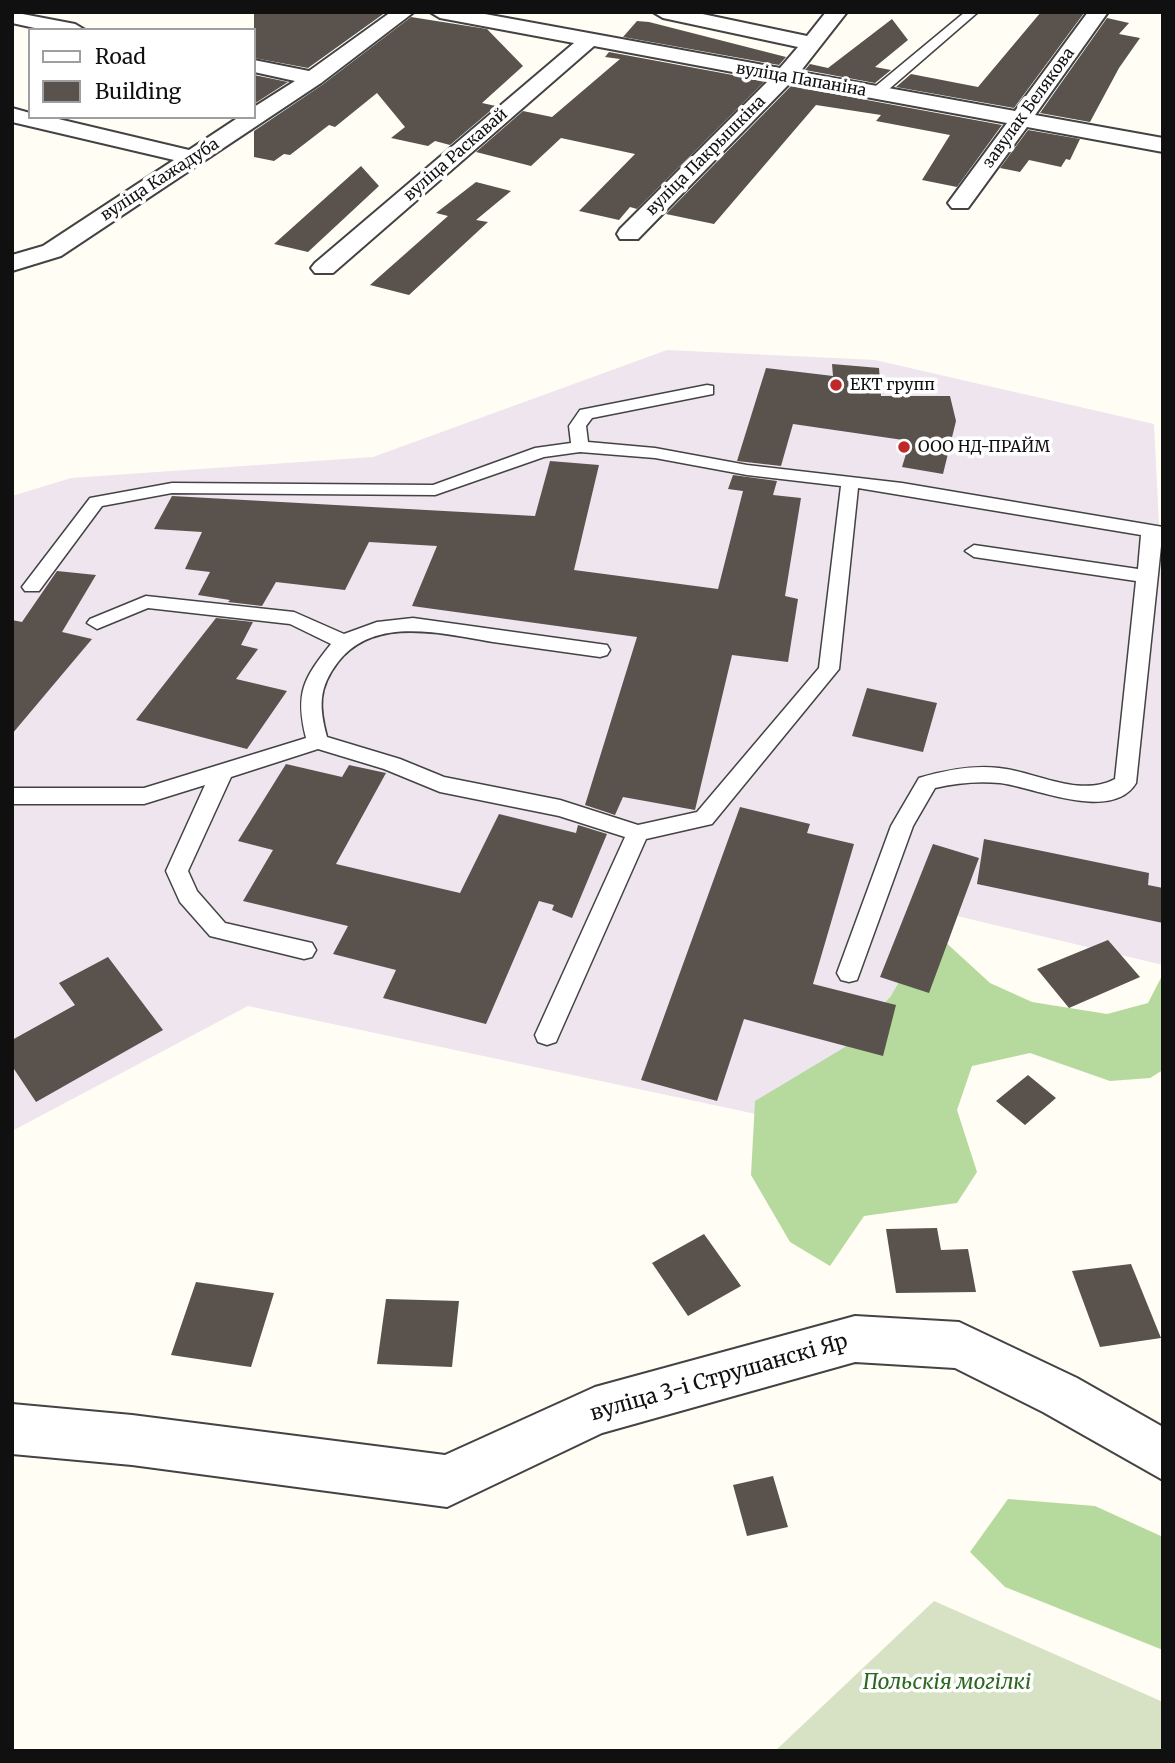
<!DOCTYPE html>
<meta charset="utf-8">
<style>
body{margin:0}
#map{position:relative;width:1175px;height:1763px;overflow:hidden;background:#fffdf4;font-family:Merriweather,serif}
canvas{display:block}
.frame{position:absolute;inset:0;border:14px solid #101010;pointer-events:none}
.legend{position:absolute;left:28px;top:28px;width:228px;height:91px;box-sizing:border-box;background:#fff;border:2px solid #9f9f9f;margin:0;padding:9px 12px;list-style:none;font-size:21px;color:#101010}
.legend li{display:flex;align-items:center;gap:14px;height:35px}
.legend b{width:35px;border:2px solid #9f9f9f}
</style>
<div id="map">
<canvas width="1175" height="1763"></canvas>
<div class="frame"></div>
<ul class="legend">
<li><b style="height:9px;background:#fff"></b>Road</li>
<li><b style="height:19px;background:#59524d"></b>Building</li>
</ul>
</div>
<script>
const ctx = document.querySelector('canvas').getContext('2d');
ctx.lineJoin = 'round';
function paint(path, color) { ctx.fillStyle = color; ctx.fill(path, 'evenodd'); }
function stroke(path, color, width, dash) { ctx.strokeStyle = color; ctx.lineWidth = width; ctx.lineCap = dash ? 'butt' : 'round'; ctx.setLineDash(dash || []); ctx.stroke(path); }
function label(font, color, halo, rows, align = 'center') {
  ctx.font = font + ' Merriweather,serif'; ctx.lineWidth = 7; ctx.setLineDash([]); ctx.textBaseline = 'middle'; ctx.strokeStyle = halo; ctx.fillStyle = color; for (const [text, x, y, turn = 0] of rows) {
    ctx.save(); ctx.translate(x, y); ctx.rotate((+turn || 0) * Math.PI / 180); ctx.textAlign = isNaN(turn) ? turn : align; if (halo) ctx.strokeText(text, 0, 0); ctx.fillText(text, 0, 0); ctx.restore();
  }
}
paint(new Path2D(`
 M667,350L875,360L1154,424L1160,546L1163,547V965L957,916L883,1141L248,1006L12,1131V496L71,478L373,457Z`), '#eee5ee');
paint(new Path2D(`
 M942,939L990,983L1032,1002L1107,1014L1148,1003L1163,974V1070L1150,1078L1110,1081L1030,1053L972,1066L957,1110L977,1172L957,1203L864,1216L830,1266L790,1242L751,1175L755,1101L845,1047L891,996L916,952Z
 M1008,1499L1095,1506L1163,1537V1650L1005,1587L970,1552Z`), '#b6da9d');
paint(new Path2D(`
 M934,1601L1163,1702V1751H775Z`), '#d7e2c4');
paint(new Path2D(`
 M254,12H386L308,68L254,58Z
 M1041,12L1084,13L1014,108L896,87L911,74L978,87Z
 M411,17L487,29L523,66L482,103L496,106L450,145L435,141L428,146L391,138L405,127L377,93L335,127L329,125L290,155L284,154L274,161L254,157V131L322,85Z
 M1107,18L1129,23L1119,34L1140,38L1119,68L1090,122L1040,113Z
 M892,19L908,40L875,67L891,70L875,83L805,70L810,64L828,68Z
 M637,21L649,22L786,57L779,65L623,37Z
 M609,52L765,81L637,209L630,207L619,220L579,211L635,154L561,138L531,166L476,152L523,111L552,117L620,59L605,57Z
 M254,75L288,82L254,104Z
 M791,86L1002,125L957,187L922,180L950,135L876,121L881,115L816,105L714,224L666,214Z
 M1028,130L1080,139L1070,160L1066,159L1061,167L1029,160L1020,172L1000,168Z
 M361,166L379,186L308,252L274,244Z
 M476,182L511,191L476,220L488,222L409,295L370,285L448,216L436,213Z
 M832,364L879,368L881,396H950L956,421L943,474L902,467L910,441L793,424L781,466L737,461L766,368L833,376Z
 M550,461L599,465L574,570L718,589L743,491L728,489L733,475L777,481L773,495L801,498L785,596L798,599L788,662L732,655L695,810L623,797L615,815L585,805L637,637L412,606L437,546L369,542L345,590L276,582L262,606L228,602L230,600L198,595L210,572L185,569L202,532L154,529L172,496L535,516Z
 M57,571L96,575L62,632L92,639L12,734V620L22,622Z
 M216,618L253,622L241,645L258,649L236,679L287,691L247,749L136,720Z
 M867,688L937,703L923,752L852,736Z
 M286,764L342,777L349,765L386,773L336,864L460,893L499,814L576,833L578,825L607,834L572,918L552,910L554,905L539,901L486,1024L383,998L396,970L333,954L348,926L243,901L273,850L238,841Z
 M740,807L810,824L807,833L854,844L813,984L896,1005L883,1056L744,1019L717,1101L641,1080Z
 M984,839L1149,873L1148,885L1163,888V923L977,884Z
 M933,844L979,858L929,993L880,977Z
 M1108,940L1140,977L1069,1008L1037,969Z
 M108,957L163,1030L36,1102L12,1066V1040L75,1005L59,983Z
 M1028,1075L1056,1098L1025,1125L996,1101Z
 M937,1228L941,1250L968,1249L976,1292L896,1293L886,1229Z
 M704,1234L741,1286L688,1316L652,1263Z
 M1131,1264L1161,1338L1100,1347L1072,1271Z
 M196,1282L274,1293L251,1367L171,1355Z
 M386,1299L459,1301L452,1367L377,1364Z
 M773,1476L788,1527L747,1536L733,1485Z`), '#59524d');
const lane = new Path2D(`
 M965,12H978L881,96H871V90Z
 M707,385L713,386V394L592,418L586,426L588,442L655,448L747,465L902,483L1163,527L1136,783C1112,823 1034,787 1000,783C978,781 956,783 935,788L913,826L857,980L849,982L841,980L837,973L891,826L919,778C946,770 972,765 999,768C1037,772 1079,798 1115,779L1136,581L974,557L965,551L974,545L1138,569L1141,535L858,488L839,669L712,824L646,839L559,1035L556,1042L547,1045L538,1042L535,1035L625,837L559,816L440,792L384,769L318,749L231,777L188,871L197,891L225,923L312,943L316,950L312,957L304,959L210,936L180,902L166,871L205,785L144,804H12V788H144L306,738C295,693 303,679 331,644L290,624L148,608L97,629L87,623L90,619L146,596L294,612L344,634L377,622L413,618L607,645L610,650L607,655L600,657C564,652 529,647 493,642C442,634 375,615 338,662C318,688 319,707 327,737L400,759L444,777L560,800L638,825L697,812L819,668L841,486L747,475L655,458L580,452L544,457L435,495L172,493L102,506L39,591H25L22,587L90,498L172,483L433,485L535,448L571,443L569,426L580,410Z`);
const street = new Path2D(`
 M12,12L75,24L85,30H44L12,23Z
 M391,12H414L321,83L61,256L12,271V255L43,246L174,160L12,122V108L30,113V117H50L189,150L239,117H254V107L295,81L254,72V60L309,71Z
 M430,12H474L780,68L798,47L663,18L653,12H693L807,36L826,12H847L800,72L1015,111L1088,12H1108L1035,115L1163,138V152L1027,127L968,208H952L948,203L1007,123L790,83L638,239H620L617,234L620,229L770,79L594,46L333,273H315L311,268L315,263L574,43L440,18Z
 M855,1316L959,1322L1077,1378L1163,1427V1480L1043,1412L955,1368L855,1362L602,1433L447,1507L132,1465L12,1454V1404L132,1415L445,1455L595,1387Z`);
stroke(lane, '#434343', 3);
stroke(street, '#434343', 4);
paint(lane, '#fff');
paint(street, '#fff');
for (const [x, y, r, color] of [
 [836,385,7,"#bf292a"],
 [904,447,7,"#bf292a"]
]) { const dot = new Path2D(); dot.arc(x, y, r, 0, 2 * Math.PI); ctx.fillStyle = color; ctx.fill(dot); stroke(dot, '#fff', 2.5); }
label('16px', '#101010', '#fff', [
 ["вуліца Папаніна",801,80,10],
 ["завулак Белякова",1029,108,-54],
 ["вуліца Раскавай",456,155,-41],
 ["вуліца Пакрышкіна",706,156,-45],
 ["вуліца Кажадуба",160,180,-33]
]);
label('16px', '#101010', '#fff', [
 ["ЕКТ групп",850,385],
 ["ООО НД-ПРАЙМ",918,447]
], 'left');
label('21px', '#101010', '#fff', [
 ["вуліца 3-і Струшанскі Яр",719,1378,-16]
]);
label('italic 21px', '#2c6820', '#fff', [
 ["Польскія могілкі",947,1683]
]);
</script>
